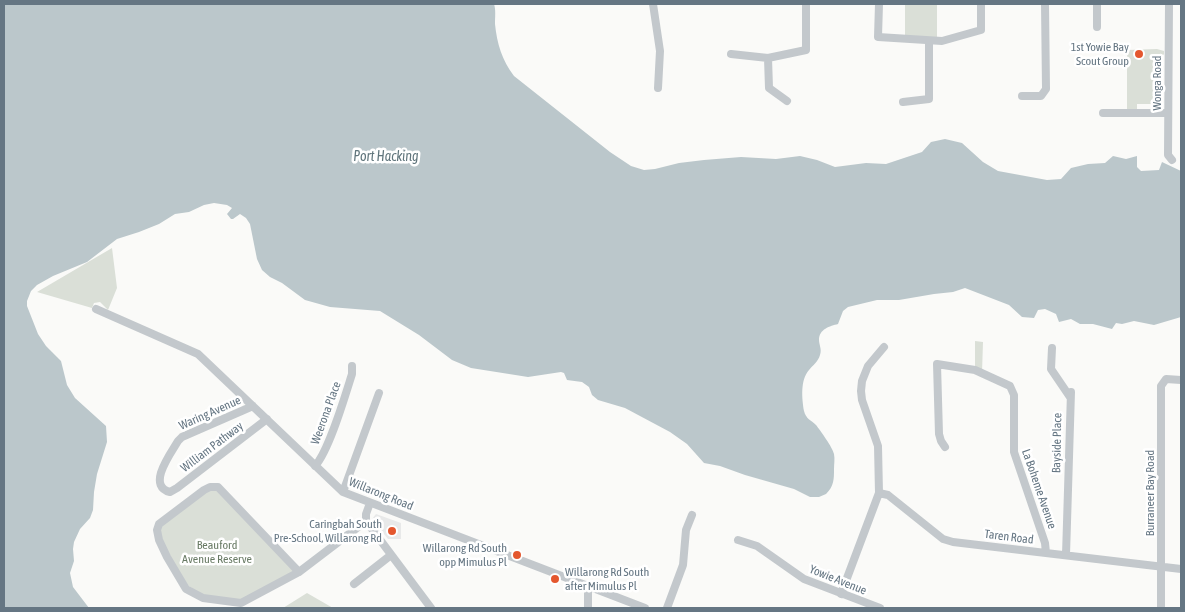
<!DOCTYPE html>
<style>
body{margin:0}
#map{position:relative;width:1185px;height:612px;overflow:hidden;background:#fafaf8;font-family:"Asap Condensed",sans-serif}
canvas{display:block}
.frame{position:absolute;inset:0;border:5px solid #657683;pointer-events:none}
</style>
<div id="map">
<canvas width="1185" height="612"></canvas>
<div class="frame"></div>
</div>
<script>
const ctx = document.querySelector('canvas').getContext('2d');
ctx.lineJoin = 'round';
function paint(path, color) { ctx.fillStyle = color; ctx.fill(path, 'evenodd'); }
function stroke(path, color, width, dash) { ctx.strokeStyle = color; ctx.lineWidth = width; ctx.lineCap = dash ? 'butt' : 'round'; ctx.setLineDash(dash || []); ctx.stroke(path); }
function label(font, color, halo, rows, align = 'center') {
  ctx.font = font + ' "Asap Condensed",sans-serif'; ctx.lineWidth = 5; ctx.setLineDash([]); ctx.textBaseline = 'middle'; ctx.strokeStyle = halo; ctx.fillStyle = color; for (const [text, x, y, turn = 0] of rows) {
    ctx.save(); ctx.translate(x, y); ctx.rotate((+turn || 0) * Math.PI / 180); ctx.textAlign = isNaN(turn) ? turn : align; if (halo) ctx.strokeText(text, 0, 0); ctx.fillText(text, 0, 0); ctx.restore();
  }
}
paint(new Path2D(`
 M376,514L401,523V539H388L372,519Z`), '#e8e9e9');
paint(new Path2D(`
 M905,4H937V41L905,40Z
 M1157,49L1164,51V54L1158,61V110H1156V104H1137V111H1127V50Z
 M112,248L117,288L108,310L100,302L94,303L92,308L37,292Z
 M975,341L983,342L982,373L975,370Z
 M210,489H217L294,568L292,573L238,601L204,596L181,581L159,532L162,524Z
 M307,593L333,608H283Z`), '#dadfd7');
paint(new Path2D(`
 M4,4H494C496,10 495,17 495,24C497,44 502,60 514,76L610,152L631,166L644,170L655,169L679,163L704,160L741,157L776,159L800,156L817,160L835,167L866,163L886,164L922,152L931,142L945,139L962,143L983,162L998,171L1047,180L1061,179L1071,168L1088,164L1105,163L1113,156L1126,159L1137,156V167L1141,171L1159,170L1162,162L1181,171V317L1154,325L1134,321L1122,324L1116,323L1112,329L1093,324H1080L1071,319L1059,322L1056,314L1045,309L1038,310L1034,318L1022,317L1009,305L965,288L953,292L934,294L899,300H877L848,307L843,311L838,324C830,326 819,329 819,340C819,345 822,349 820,355C818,362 813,365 809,370C800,380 802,399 804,411C806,419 811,420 816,425C820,430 833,448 834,454C835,459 834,464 834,469C834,479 834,486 826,494L819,497H810L794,489L745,475L720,466L704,463L687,444L670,432L625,408L598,400L592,395L589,387L582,382L567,380L564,373L561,372L528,377L471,368L452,360L419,335L380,311L330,307L305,300L282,283L270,277L262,270L257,259L250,224L246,218L240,214L233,219H231L227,214L232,208L227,205L214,203L204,205L189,212L175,214L159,224L139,232L117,239L87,262L53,276L37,285L31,291L27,301V306L38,334L46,346L61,361L67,385L75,398L106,426L107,442L97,474L94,492L93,510L90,518L80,529L74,542L73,549L74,561L70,573L73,587L89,608H4Z`), '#bbc7cb');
stroke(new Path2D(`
 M653,4L660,51L658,88
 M879,4L878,37L942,41L981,30V4
 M1097,4V27
 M1169,4L1168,155L1172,160
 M731,54L768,58
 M1022,96H1041L1046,89L1045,4
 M787,101L769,88L768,58L806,50V4
 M903,102L929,99V41
 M1103,113H1168
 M96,309L198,354L343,492L645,608
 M1052,348L1051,369L1070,397
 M253,406L182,437L178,441C171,453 146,486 170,492L177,488L267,419
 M945,447L941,441L939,434L937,364L975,370L1010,386L1014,395V452L1045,543L1046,553
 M315,466C329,451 345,396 352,374V366
 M343,492L379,393
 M879,493L888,495L943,539L953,542L1181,569
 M370,503L366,514V521L431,608
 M738,540L757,546L804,579L880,608
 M1066,555L1071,392
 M299,572L218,487H210L204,490L159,524L157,530L159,540L167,557L186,589L203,598L241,603L299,572L366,521
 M354,584L391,555
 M588,586V608
 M841,594L879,493L878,446L862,400L861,391L862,381L868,366L884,347
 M667,608L683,565L686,530L692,515
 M1161,608V386L1166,379L1181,380`), '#c3c8cc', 8);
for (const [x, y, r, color] of [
 [1139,54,5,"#e4572e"],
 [392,531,5,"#e4572e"],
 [517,555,5,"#e4572e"],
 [555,579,5,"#e4572e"]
]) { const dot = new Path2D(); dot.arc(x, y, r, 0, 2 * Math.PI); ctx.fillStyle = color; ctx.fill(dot); stroke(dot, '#fff', 2); }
label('12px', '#657683', '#fff', [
 ["1st Yowie Bay",1129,47],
 ["Scout Group",1129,61],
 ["Caringbah South",382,524],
 ["Pre-School, Willarong Rd",382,538],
 ["Willarong Rd South",507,548],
 ["opp Mimulus Pl",507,562],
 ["Willarong Rd South",565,572,"left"],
 ["after Mimulus Pl",565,586,"left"]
], 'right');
label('12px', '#657683', '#fff', [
 ["Wonga Road",1157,83,-90],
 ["Waring Avenue",210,413,-24],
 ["Weerona Place",326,413,-70],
 ["Bayside Place",1057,443,-89],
 ["William Pathway",212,447,-37],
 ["La Boheme Avenue",1039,489,71],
 ["Burraneer Bay Road",1150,493,-90],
 ["Willarong Road",381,494,22],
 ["Taren Road",1009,537,7],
 ["Yowie Avenue",838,580,22]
]);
label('12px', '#687a64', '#fff', [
 ["Beauford",217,545],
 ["Avenue Reserve",217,559]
]);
label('italic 14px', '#60757c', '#fff', [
 ["Port Hacking",386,157]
]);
</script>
